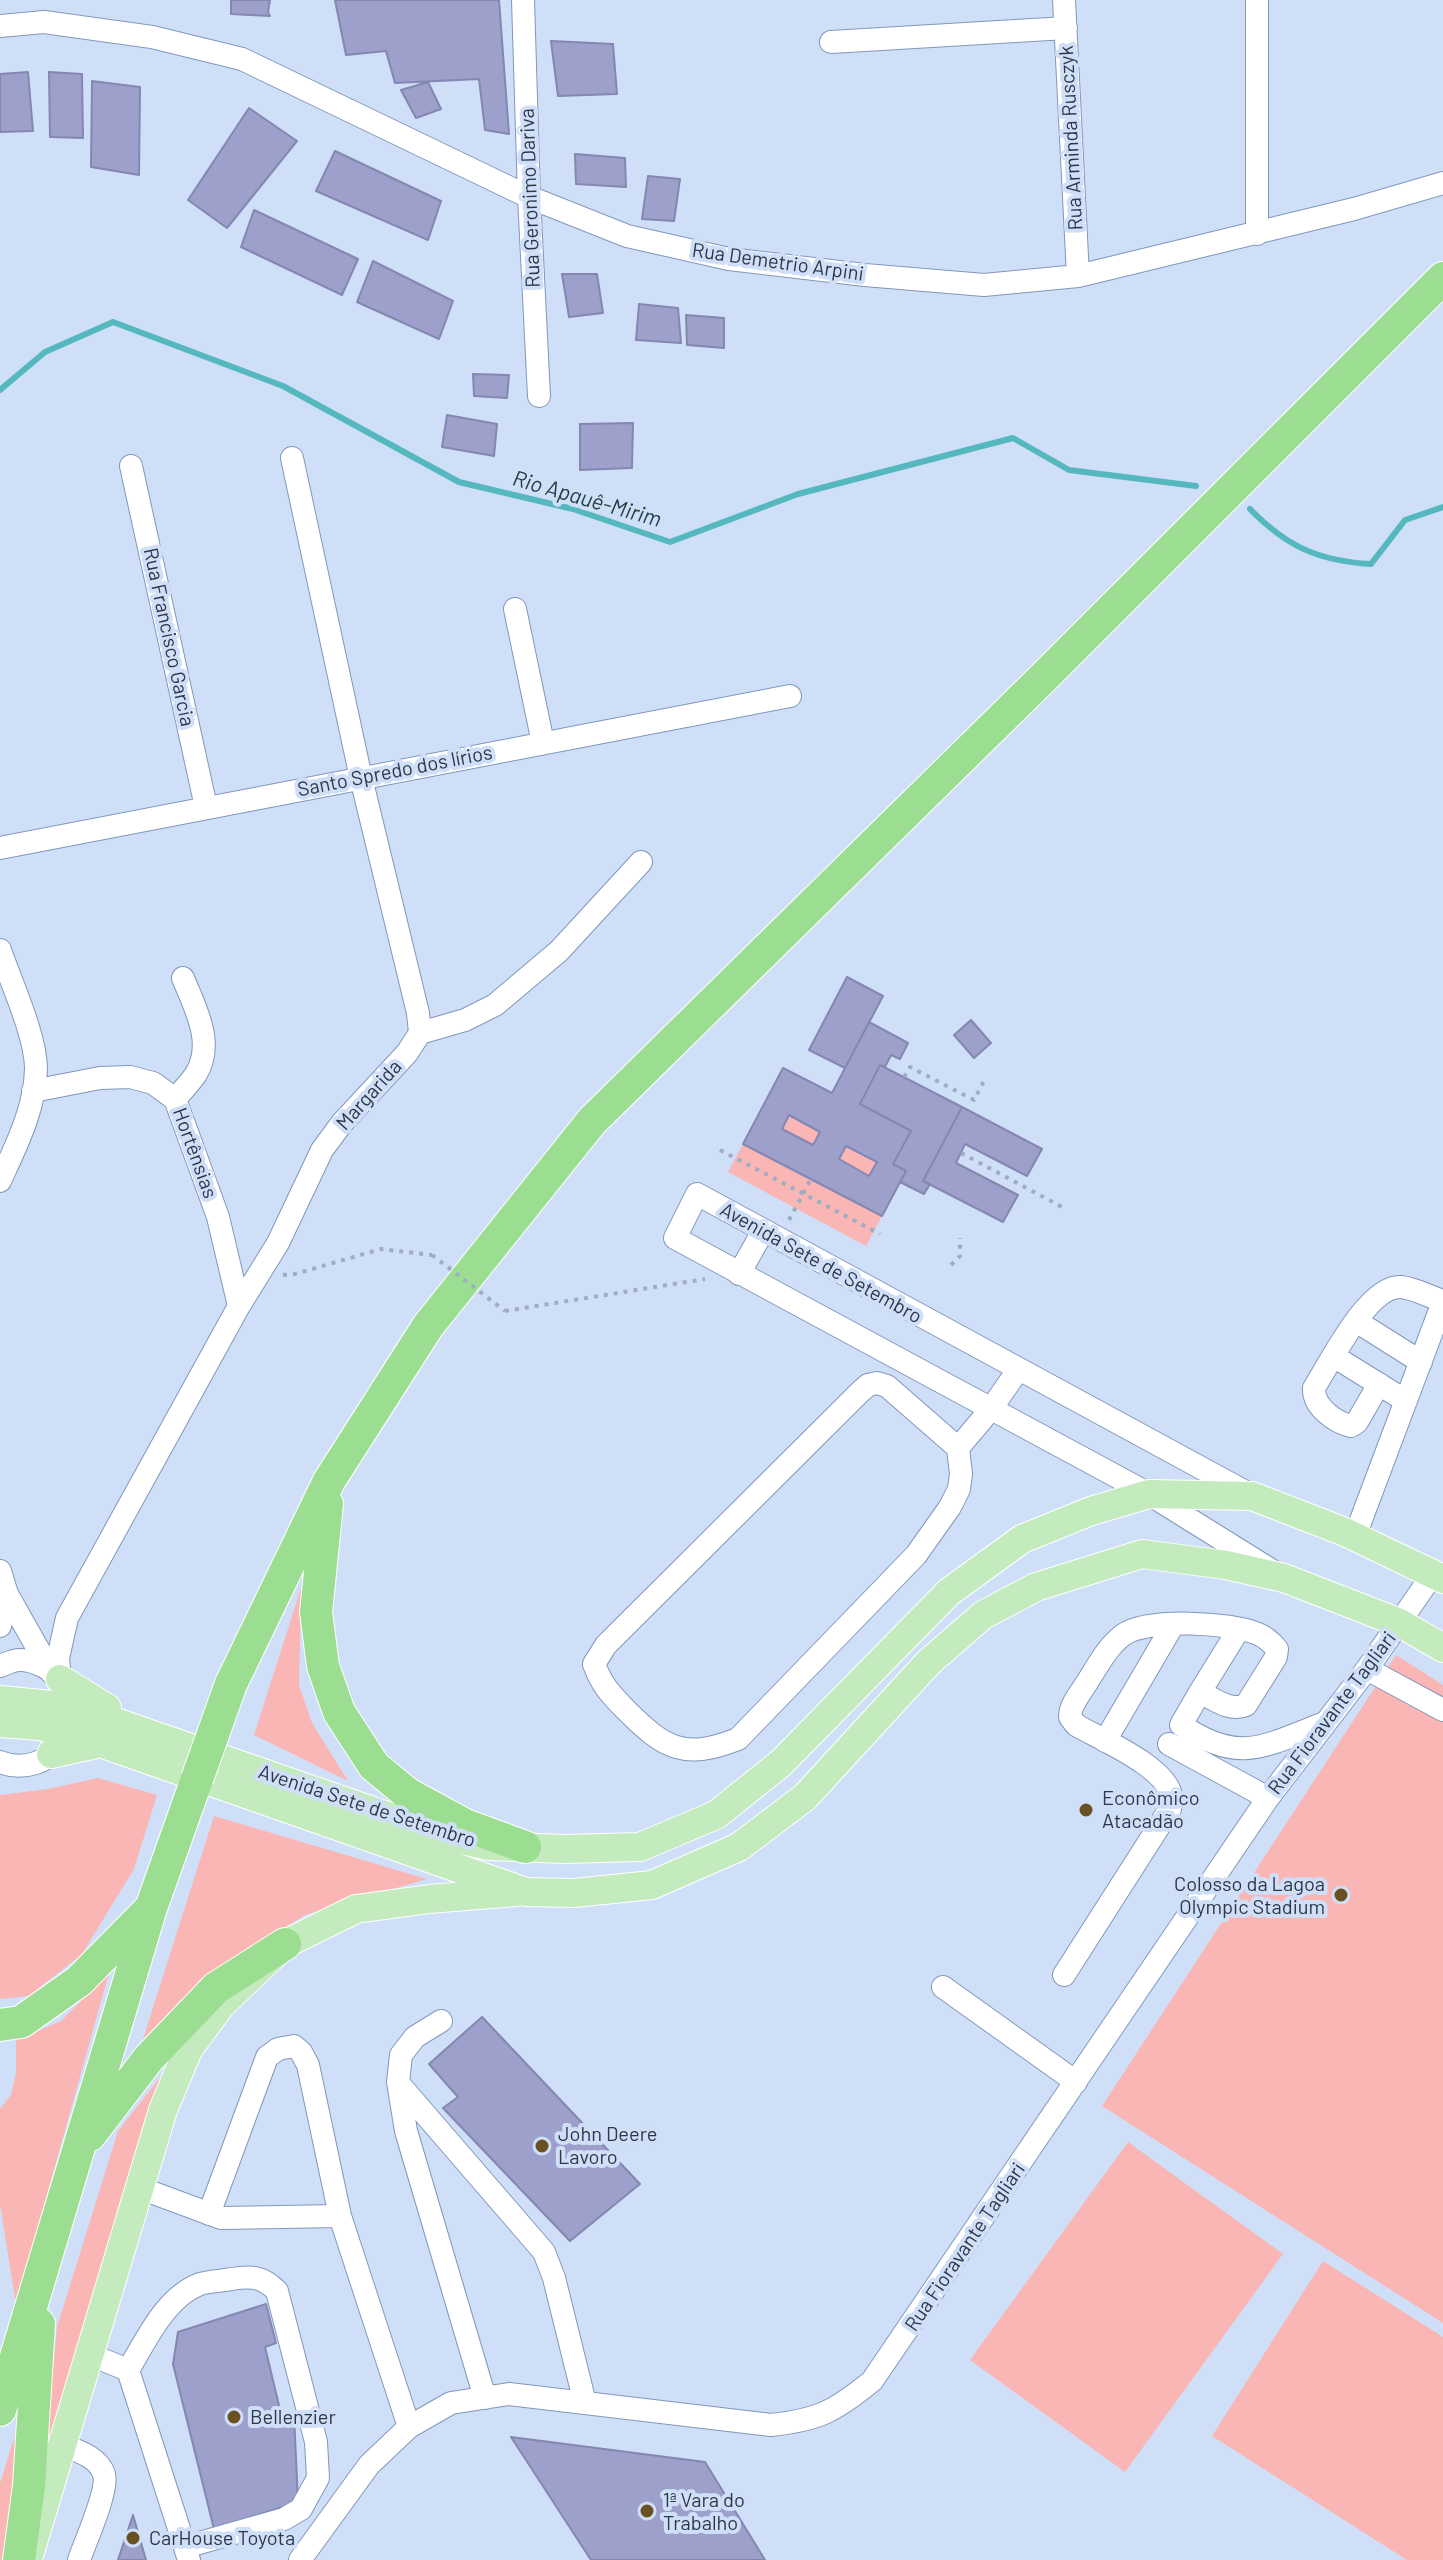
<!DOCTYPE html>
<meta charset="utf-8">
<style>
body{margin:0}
canvas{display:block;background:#d0dff8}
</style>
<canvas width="1443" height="2560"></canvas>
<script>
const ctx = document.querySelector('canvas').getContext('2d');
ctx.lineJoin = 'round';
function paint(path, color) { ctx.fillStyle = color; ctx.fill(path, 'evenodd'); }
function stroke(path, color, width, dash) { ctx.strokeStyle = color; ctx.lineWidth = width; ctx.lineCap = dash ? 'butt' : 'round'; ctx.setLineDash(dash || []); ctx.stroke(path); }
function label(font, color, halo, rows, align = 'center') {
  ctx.font = font + ' Barlow,sans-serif'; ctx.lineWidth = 8; ctx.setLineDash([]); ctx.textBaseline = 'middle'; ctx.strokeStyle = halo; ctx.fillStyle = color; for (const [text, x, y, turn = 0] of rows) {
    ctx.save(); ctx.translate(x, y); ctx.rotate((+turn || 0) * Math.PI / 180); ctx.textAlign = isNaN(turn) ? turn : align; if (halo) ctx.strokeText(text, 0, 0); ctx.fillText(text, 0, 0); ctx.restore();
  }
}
paint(new Path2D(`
 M789,1115L820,1132L813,1145L782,1129Z
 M743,1144L882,1216L866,1246L728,1172Z
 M846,1146L877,1162L869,1176L839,1159Z
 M301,1588L299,1685L312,1723L348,1781L254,1735Z
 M1396,1655L1443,1685V2323L1102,2106Z
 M98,1778L157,1795L134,1869L82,1954L29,1996L0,1999V1795L48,1789Z
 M214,1816L427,1879L305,1915L218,1970L143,2039Z
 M109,1973L16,2305L0,2204V2109L11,2095L16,2073V2040L61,2021Z
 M162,2075L43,2470L57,2327L118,2131Z
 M1128,2142L1283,2254L1125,2472L970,2360Z
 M1323,2261L1443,2337V2560H1407L1212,2436Z
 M21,2417L8,2560H0V2483Z`), '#f9b6b4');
stroke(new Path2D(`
 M0,390L45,352L113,322L283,386L459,482L573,509L670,542L798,494L1013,438L1069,470L1196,486
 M1250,509C1287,547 1319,561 1371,564L1405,520L1443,507`), '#54b8be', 6);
const building = new Path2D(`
 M231,0H270L268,12L270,16L231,14Z
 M335,0H499L509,134L485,130L479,79L395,83L386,51L346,55Z
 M551,41L613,44L617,94L558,96Z
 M28,72L33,131L0,132V74Z
 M49,72L82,74L83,138L50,137Z
 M92,81L140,87L139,175L91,167Z
 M428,82L441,109L416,118L401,90Z
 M249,108L297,141L227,228L188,200Z
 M335,151L441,201L428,240L316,191Z
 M575,154L625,158L626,187L576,184Z
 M648,176L680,179L674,221L642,219Z
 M254,210L358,259L342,295L241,247Z
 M373,261L453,301L439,339L357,302Z
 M562,274H597L603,313L569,317Z
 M639,304L678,308L681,343L636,340Z
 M686,315L724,318V348L687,345Z
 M473,374L509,375L507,398L474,396Z
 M447,415L497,424L494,456L442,447Z
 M633,423L632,468L580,470V424Z
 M847,977L883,996L845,1068L809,1050Z
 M971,1020L991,1043L974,1058L954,1035Z
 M869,1022L908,1043L900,1059L891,1055L885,1067L880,1065L860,1104L911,1131L893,1164L906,1171L882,1216L743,1144L783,1068L832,1093ZM789,1115L820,1132L813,1145L782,1129ZM846,1146L877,1162L869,1176L839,1159Z
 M880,1065L962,1107L923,1181L930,1184L924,1194L900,1182L906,1171L893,1164L911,1131L860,1104Z
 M962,1107L1042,1149L1027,1176L965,1144L956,1163L1018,1195L1003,1222L923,1181Z
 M482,2017L640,2184L570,2241L443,2108L458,2097L429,2064Z
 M266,2304L276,2343L265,2347L282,2418L294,2415L298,2502L214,2529L173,2364L178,2332Z
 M511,2437L705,2462L765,2560H591Z
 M133,2515L146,2560H118Z`);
paint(building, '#9ca0cb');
stroke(building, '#8387b1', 2);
const minor = new Path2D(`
 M523,0L529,197L539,396
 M1064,0L1078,276
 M0,26L44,22L152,37L242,59L529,197L627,236L729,259L865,275L984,285L1078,276L1354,209L1443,183
 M831,42L1066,28
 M1257,234V0
 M131,466L206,807
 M515,609L543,743
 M0,848L790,696
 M0,950C11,982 36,1036 36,1069C35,1109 16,1146 0,1181
 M420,1033L465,1020L495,1005L559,951L641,862
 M33,1091L100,1078L130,1077L153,1083L175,1099L218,1217L239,1306
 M175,1099C182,1091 190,1083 196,1074C215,1043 195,1008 183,978
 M739,1274L763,1231
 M1356,1321L1421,1362
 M1335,1357L1406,1401
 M877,1383L887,1386L958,1448L961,1474L959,1489L950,1507L916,1555L738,1739C684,1760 665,1749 626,1710C611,1695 601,1684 594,1664L606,1645L859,1393L868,1385Z
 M1379,1384L1357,1422L1351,1426C1334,1422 1313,1406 1314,1388C1330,1363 1368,1285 1401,1287C1414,1288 1430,1297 1443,1301
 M958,1448L991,1409L1018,1370
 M1251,1495L697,1194L675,1238L1149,1494L1271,1570
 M1355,1536L1443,1302
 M0,1571L7,1594L51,1672
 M0,1626L7,1594
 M0,1666C6,1664 13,1660 19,1660C35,1660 56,1670 63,1685
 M1367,1669L1443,1710
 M60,1679L58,1658L67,1618L239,1306L278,1243L322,1150L342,1123L407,1053L420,1033L418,1013L361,778L292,458
 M1200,1692L1239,1629
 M1105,1741L1173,1625
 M1169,1744L1268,1798
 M0,1762C22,1771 49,1763 62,1743
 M1064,1975L1170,1809C1170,1805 1172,1800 1171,1796C1167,1767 1100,1739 1076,1725L1070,1717C1070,1705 1079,1695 1086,1684C1097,1667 1107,1647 1123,1635C1147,1618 1230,1622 1258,1634C1266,1637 1271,1642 1277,1649L1276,1657L1246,1705C1230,1712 1214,1699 1200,1692L1181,1725C1238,1764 1263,1747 1322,1724
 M943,1987L1076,2082
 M441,2021L415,2037L401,2055L398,2082L406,2131L485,2398
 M399,2084L544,2252L554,2278L585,2403
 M140,2188L221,2218L340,2216
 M209,2214L267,2057L278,2049L294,2046L301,2052L308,2065L340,2216L409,2427
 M91,2355L128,2370L189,2560
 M128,2370C146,2341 165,2297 200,2284C209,2281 222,2281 231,2279C251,2276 262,2276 277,2291L316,2442L318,2478L301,2509L284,2519L185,2547
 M63,2445C78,2451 98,2457 104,2474C109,2490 85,2542 79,2560
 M300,2560L369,2465L409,2427L451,2403L509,2394L771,2425C819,2420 835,2411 872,2381L1268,1798L1367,1669L1433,1574`);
const major = new Path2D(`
 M60,1679L107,1708
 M0,1700L72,1707L445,1836L489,1846L564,1849L640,1847L716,1815L781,1763L949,1592L1022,1539L1091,1511L1149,1494L1252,1496L1345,1532L1443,1579
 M0,1723L39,1726L69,1732L526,1892L574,1893L652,1885L739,1847L805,1797L929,1662L983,1615L1036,1587L1142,1554L1226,1565L1284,1578L1400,1623L1443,1648
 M51,1754L101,1743
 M30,2552L163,2110L188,2050L221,2005L285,1944L356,1909L429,1899L516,1892`);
const highway = new Path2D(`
 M327,1504L316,1612L323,1666L339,1712L374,1766L408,1794L465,1825L525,1847
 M231,1684L329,1481L428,1326L592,1121L1047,674L1443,278
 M0,2025L21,2022L79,1981L149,1910
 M90,2135L149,2058L216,1988L285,1944
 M0,2410L151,1908L197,1779
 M19,2560L29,2486L39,2324`);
stroke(minor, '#8097bd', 24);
stroke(major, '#fff', 30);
stroke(highway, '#fff', 34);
stroke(new Path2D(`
 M904,1077L910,1067L974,1100L986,1077
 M720,1150L880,1234
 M961,1153L1064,1208
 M789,1220L811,1179
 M951,1265L960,1256V1238
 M283,1275L295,1274L381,1249L432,1255
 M505,1311L705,1279`), '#9facc3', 4, [4, 6]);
stroke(minor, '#fff', 22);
stroke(major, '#c4ebbd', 28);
stroke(highway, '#9cde91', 32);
const highwayBridge = new Path2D(`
 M197,1779L231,1684`);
stroke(highwayBridge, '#fff', 34, []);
stroke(new Path2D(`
 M432,1255L505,1311`), '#9facc3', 4, [4, 6]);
stroke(highwayBridge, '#9cde91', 32);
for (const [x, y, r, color] of [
 [1086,1810,8,"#6a5122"],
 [1341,1895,8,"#6a5122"],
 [542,2146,8,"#6a5122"],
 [234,2417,8,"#6a5122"],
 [647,2511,8,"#6a5122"],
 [133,2538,8,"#6a5122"]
]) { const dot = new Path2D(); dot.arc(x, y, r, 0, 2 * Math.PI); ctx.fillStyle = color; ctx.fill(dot); stroke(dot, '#d0dff8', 3); }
label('20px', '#2e3747', '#d0dff8', [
 ["Rua Arminda Rusczyk",1071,138,-93],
 ["Rua Geronimo Dariva",530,198,-92],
 ["Rua Demetrio Arpini",778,262,8],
 ["Rua Francisco Garcia",169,637,78],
 ["Santo Spredo dos lírios",395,771,-11],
 ["Margarida",369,1095,-48],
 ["Hortênsias",195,1153,70],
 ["Avenida Sete de Setembro",821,1263,29],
 ["Rua Fioravante Tagliari",1332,1713,-53],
 ["Avenida Sete de Setembro",367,1806,18],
 ["Rua Fioravante Tagliari",965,2247,-56]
]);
label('20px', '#2e3747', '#d0dff8', [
 ["Econômico",1102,1798],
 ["Atacadão",1102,1821],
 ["Colosso da Lagoa",1325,1884,"right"],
 ["Olympic Stadium",1325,1907,"right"],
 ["John Deere",558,2134],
 ["Lavoro",558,2157],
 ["Bellenzier",250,2417],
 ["1ª Vara do",663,2500],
 ["Trabalho",663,2523],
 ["CarHouse Toyota",149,2538]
], 'left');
label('italic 22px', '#214042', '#d0dff8', [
 ["Rio Apauê-Mirim",587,499,16]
]);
</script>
